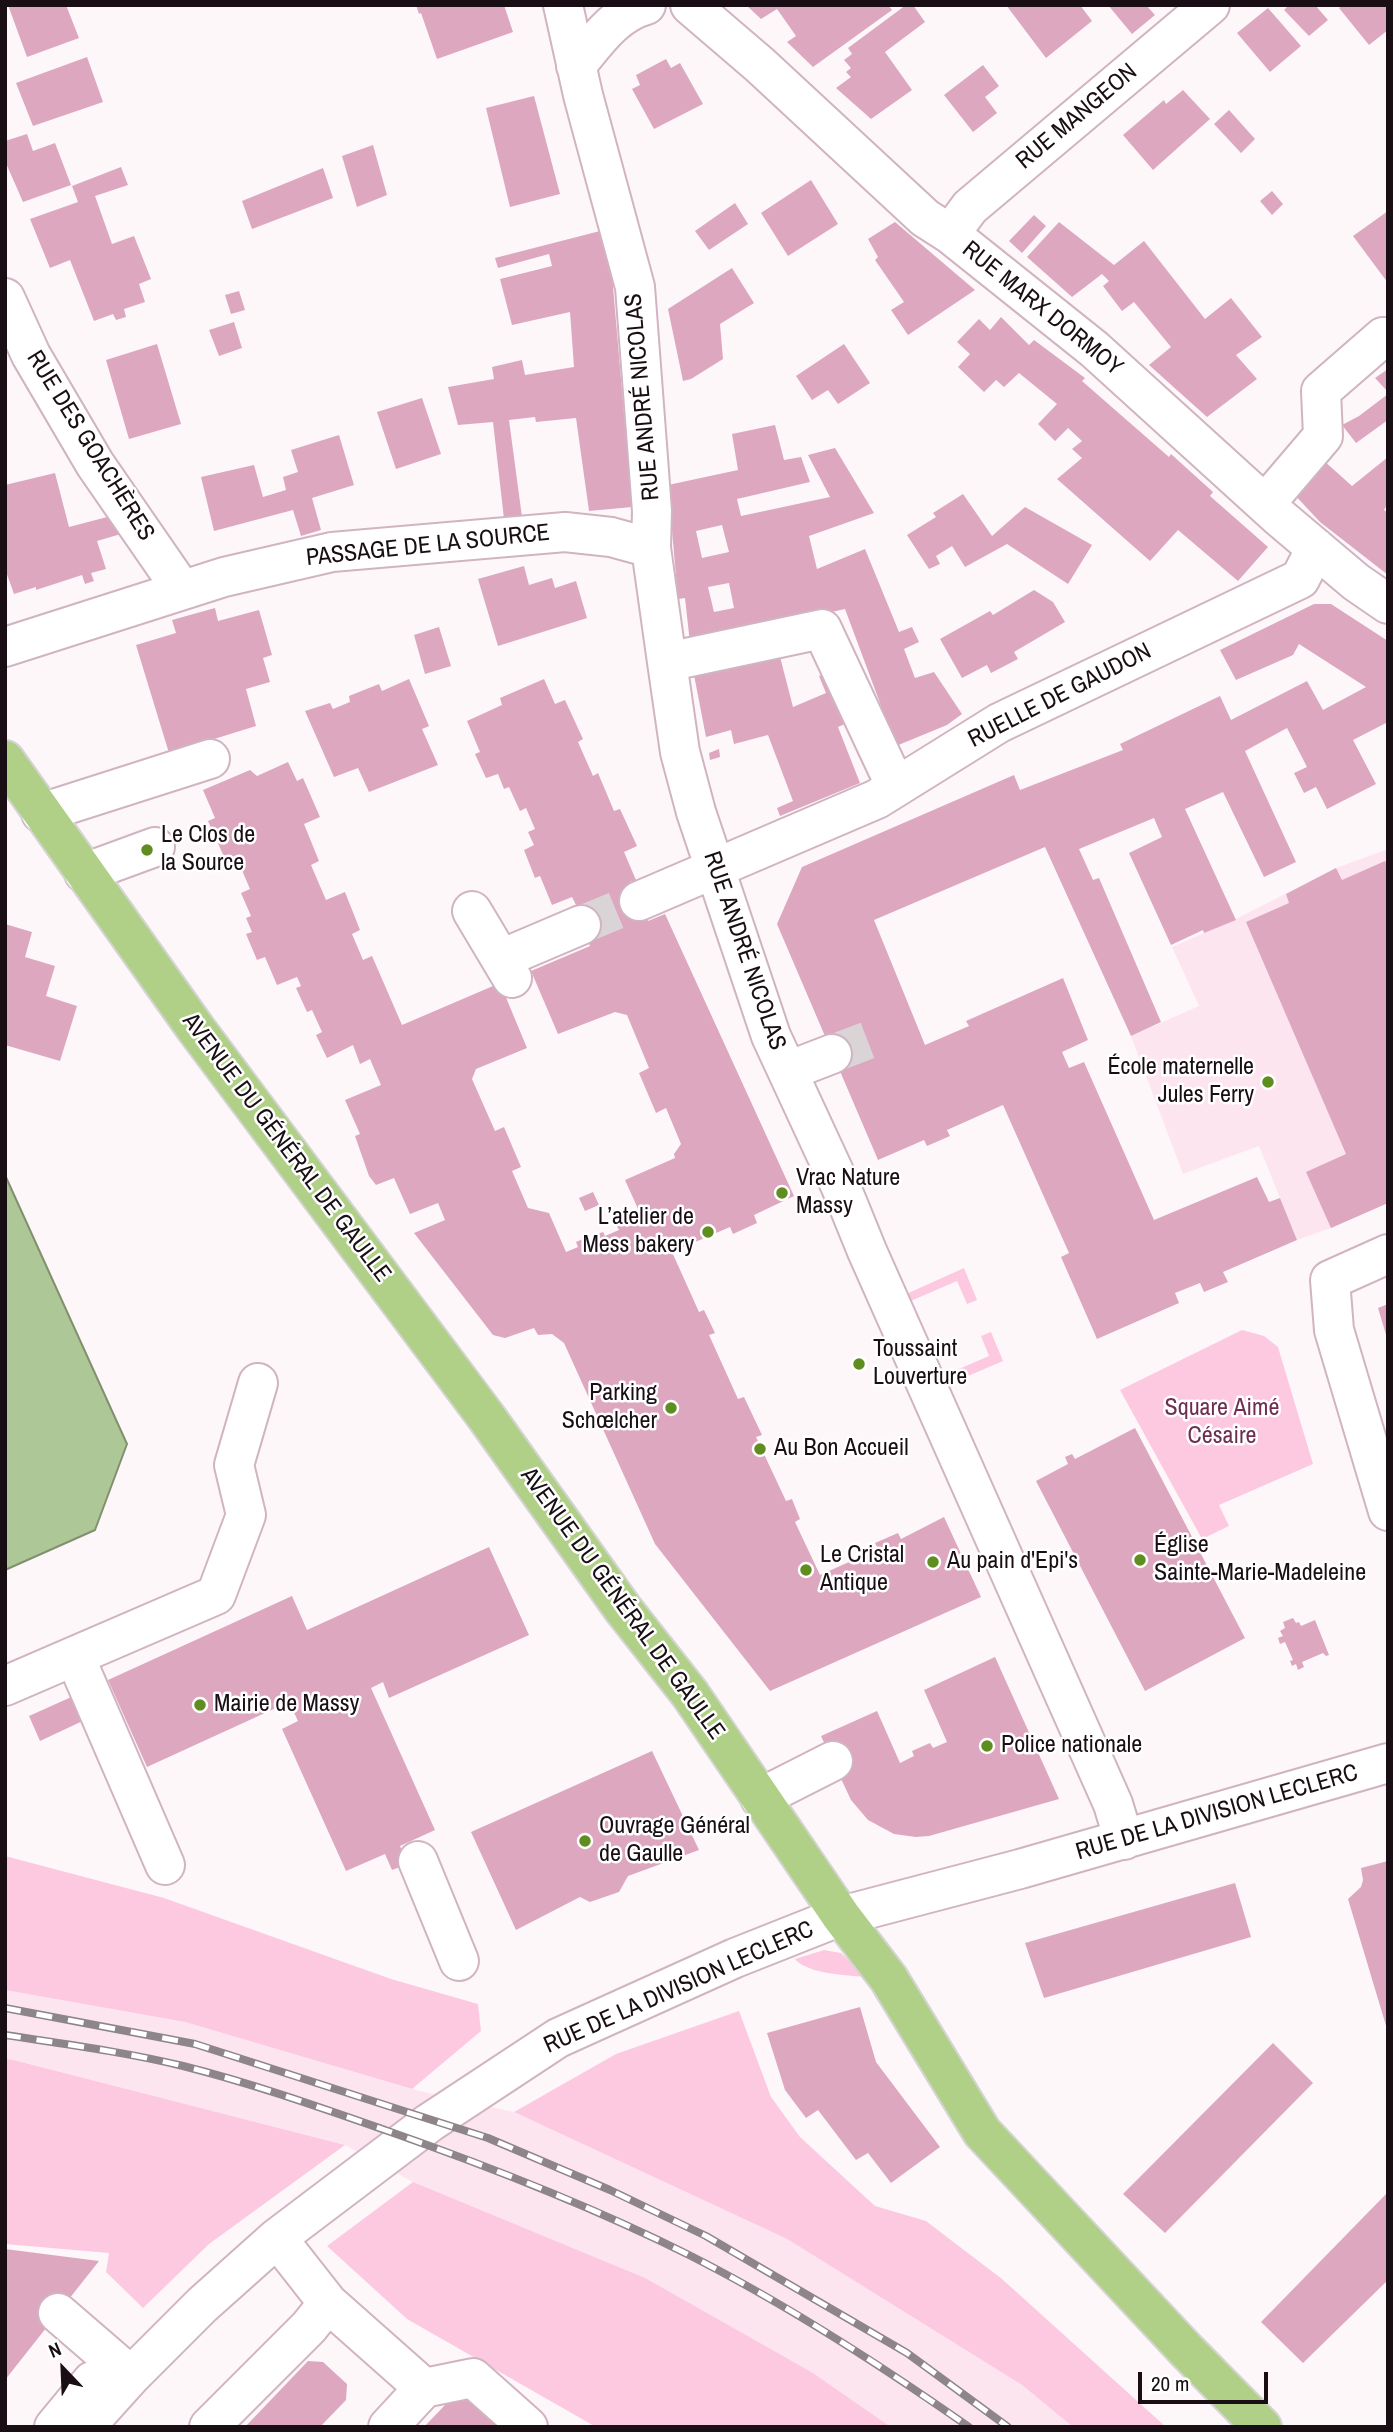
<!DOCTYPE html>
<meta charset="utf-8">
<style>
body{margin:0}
#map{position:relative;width:1393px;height:2432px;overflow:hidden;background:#fdf7f9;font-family:"Archivo Narrow",sans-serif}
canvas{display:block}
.frame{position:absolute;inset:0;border:7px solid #180e13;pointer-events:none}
.north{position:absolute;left:28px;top:2334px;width:70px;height:70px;-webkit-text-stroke:5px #fff;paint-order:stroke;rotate:337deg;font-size:19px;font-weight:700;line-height:28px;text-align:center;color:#180e13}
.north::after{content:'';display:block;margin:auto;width:24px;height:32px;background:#180e13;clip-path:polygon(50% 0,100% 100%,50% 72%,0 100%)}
.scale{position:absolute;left:1138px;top:2372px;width:130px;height:32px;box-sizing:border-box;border:4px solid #180e13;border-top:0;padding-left:9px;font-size:21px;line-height:24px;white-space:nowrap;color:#180e13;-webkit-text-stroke:5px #fff;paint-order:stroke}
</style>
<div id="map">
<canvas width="1393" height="2432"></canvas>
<div class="frame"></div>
<div class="north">N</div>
<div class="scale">20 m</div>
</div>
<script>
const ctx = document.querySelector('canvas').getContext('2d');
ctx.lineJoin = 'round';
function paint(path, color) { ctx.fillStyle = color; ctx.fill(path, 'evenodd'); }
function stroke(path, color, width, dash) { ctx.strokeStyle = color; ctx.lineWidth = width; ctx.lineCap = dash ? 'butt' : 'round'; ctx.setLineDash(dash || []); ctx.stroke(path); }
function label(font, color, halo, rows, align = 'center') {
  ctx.font = font + ' "Archivo Narrow",sans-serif'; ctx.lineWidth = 5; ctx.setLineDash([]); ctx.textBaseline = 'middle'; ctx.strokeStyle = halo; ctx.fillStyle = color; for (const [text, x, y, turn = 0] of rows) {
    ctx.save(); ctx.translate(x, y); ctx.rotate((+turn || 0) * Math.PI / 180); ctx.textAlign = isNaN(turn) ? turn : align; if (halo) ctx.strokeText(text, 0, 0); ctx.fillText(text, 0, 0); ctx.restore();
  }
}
paint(new Path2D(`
 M1388,849V1203L1331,1228L1297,1240L1259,1146L1183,1174L1131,1036L1199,1006L1172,947L1236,919L1336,868Z
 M5,1990L185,2022L411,2089L514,2112L787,2239L1022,2385L1073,2427H891L813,2373L413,2182L345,2145L5,2059Z`), '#fde5f0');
paint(new Path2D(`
 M964,1268L977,1300L967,1304L957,1281L906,1303L893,1300Z
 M1242,1330L1264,1336L1278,1347L1313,1464L1219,1505L1229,1526L1202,1539L1120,1390Z
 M991,1332L1003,1361L933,1391L938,1378L989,1356L981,1336Z
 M5,1856L164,1898L391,1979L478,2004L481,2031L412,2089L185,2022L5,1990Z
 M824,1950L841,1953L866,1977C847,1975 807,1974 795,1959Z
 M739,2011L771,2097L800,2137L875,2206L926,2221L1002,2279L1166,2427H1073L1022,2385L787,2239L514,2112L616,2054Z
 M5,2059L13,2060L345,2145L209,2244L143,2308L106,2272L109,2253L5,2244Z
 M413,2182L645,2278L813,2373L891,2427H596L407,2319L327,2246Z`), '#fdc9e1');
const water = new Path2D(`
 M5,1175L127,1444L95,1530L5,1570Z`);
paint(water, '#aec796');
stroke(water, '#81906f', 2);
paint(new Path2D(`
 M8,5H66L79,38L27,57Z
 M416,5H504L513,32L437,59L421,13L419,14Z
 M746,5H888L892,10L813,67L787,42L796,36L777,9L761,19Z
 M906,5H913L925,22L885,52L912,90L871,119L836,88L851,77L846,72L851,68L844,60L852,54L848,48Z
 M1006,5H1080L1092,21L1046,58Z
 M1108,5H1146L1155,15L1132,34Z
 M1289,5H1315L1328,20L1309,36L1284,10Z
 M1343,5H1388V30L1369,45L1339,8Z
 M1268,8L1301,46L1270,72L1237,33Z
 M87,57L103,102L33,126L16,83Z
 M666,59L671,68L680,63L703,104L654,129L632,89L640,85L636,75Z
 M983,65L999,86L985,97L997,113L973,132L944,95Z
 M1183,90L1210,119L1153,170L1123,135L1164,100L1166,104Z
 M534,96L560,194L510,207L486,108Z
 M1229,110L1255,139L1241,153L1214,124Z
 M27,134L33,151L55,143L71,185L23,202L5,161V141Z
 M373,145L387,195L357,207L342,156Z
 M121,167L128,185L95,196L112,244L134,236L151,279L139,284L145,302L124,309L126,317L116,320L113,314L94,321L70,260L50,268L30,219L78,202L72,186Z
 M323,168L333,198L252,229L242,201Z
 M811,180L838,224L788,256L761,213Z
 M1272,191L1283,204L1272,215L1260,201Z
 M735,203L748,224L709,250L695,231Z
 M1388,211V283L1353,236Z
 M1034,215L1046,226L1022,253L1009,241Z
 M895,222L975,290L908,335L891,310L904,302L875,260L878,257L868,239Z
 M1059,222L1114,265L1144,241L1205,319L1231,298L1262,337L1236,355L1257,379L1207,417L1149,365L1171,347L1134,302L1122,311L1103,286L1109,281L1102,274L1072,297L1027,257Z
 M600,231L612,275L632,507L589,511L576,418L536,422L535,417L509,420L522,517L504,519L493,422L458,425L448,387L494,379L492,367L522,360L525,375L574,367L570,312L512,325L500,279L552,266L549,254L498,268L495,258Z
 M732,268L754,303L720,324L723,359L691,379L683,381L668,309Z
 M239,291L245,310L231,314L225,295Z
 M1001,317L1029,345L1034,340L1085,378L1082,381L1169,457L1171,454L1213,492L1210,496L1268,547L1238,581L1178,530L1150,561L1057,479L1082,458L1072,449L1082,441L1068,428L1055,441L1038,424L1057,404L1019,373L1004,387L996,380L984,392L958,367L970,354L957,342L979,319L990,330Z
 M234,322L242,348L219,356L209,330Z
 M157,344L181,424L129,439L106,360Z
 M844,344L870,383L838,404L828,390L812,400L796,376Z
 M1388,369V392L1375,378Z
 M1388,394V420L1356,443L1342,425L1359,416Z
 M422,398L441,454L396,469L377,412Z
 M775,425L784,460L801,457L810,482L737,499L741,516L830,497L808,455L835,448L874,513L809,536L817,569L865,549L899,632L912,627L919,642L904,649L915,678L934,672L962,714L947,725L896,746L845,609L690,643L685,598L678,599L668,485L738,470L732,434ZM722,525L729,552L702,558L696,531ZM729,583L734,608L714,612L708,587Z
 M339,435L354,485L312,498L321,530L301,536L293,510L214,531L201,477L254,465L263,497L286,490L283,477L298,472L291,450Z
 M1388,457V503L1384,510L1388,513V575L1320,522L1292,492L1323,460L1352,486Z
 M55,473L69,527L111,516L121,534L97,541L106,569L91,573L94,581L85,584L82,575L36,590V587L14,594L5,569V485Z
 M963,494L992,536L1025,507L1092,545L1068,584L1007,544L965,567L952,546L936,556L940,564L929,569L907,535L936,517L933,513Z
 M524,566L529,585L552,578L555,588L576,581L587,618L498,646L478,579Z
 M1034,590L1053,602L1065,622L1014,652L1018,659L991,673L987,665L962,678L940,639L990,611L993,615Z
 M1314,604H1331L1388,641V722L1353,740L1376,784L1327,809L1316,787L1304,793L1294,773L1307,767L1287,728L1245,751L1296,862L1264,877L1223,792L1185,809L1236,920L1204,933L1203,930L1171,945L1129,853L1162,837L1154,818L1079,849L1093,880L1099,878L1161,1022L1131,1036L1045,847L874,920L925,1045L969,1026L966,1021L1063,978L1088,1040L1062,1052L1069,1068L1084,1062L1154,1220L1257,1177L1269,1202L1280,1198L1297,1240L1223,1272L1228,1282L1204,1292L1200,1283L1175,1293L1179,1303L1097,1339L1061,1257L1069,1253L1003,1105L947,1130L950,1136L927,1146L924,1140L878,1160L777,924L802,867L1014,775L1020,790L1123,750L1120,744L1220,696L1231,720L1307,681L1323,710L1366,687L1299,644L1293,655L1236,680L1220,650Z
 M215,608L218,621L259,610L272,655L263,658L270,682L246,689L256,726L169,753L136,645L176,633L172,620Z
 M439,627L451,666L425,674L414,635Z
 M778,649L793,707L826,693L819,676L832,671L852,721L838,727L860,783L780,816L777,808L793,801L768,735L734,744L731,730L706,737L694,675Z
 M409,679L429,726L422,729L438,765L369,792L358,768L334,777L305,711L330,703L333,709L350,702L349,696L379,684L382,691Z
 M544,679L555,704L565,700L583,739L578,742L593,776L598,773L614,811L620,809L637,846L624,852L636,880L630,882L648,921L665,914L794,1196L754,1215L757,1223L733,1234L730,1227L672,1252L699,1312L704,1310L715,1333L709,1335L738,1399L744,1397L762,1435L756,1437L786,1501L792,1499L800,1519L795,1522L820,1575L878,1549L875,1543L898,1533L901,1539L944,1517L981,1597L770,1691L655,1544L564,1343L552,1334L538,1335L534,1328L505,1338L493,1335L414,1233L445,1220L438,1203L410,1214L394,1178L376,1185L369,1176L355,1136L360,1134L345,1100L381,1085L370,1059L360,1064L353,1045L327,1058L316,1035L322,1032L312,1010L307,1012L296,988L301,986L297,977L277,985L265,957L257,960L246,934L252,932L246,918L251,916L241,893L250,889L241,868L235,869L230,856L225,859L208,821L215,818L203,790L250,770L257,776L288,762L297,781L303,778L320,817L304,824L319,861L311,865L326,900L345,892L360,930L352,934L363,960L372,956L402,1025L500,983L527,1048L476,1069L472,1079L495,1131L504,1127L521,1167L512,1171L528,1208L549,1213L566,1252L578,1247L576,1242L583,1239L584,1244L599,1239L597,1234L603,1232L605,1236L619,1230L617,1226L625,1222L627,1227L643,1220L625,1180L675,1158L674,1154L681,1144L666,1108L656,1113L639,1073L649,1068L627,1015L615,1012L558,1034L531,971L590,946L572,906L576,905L572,897L552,905L540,876L535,878L524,850L534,845L528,832L535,829L526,808L520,811L509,787L504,789L498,774L486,778L475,754L480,752L467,721L502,705L500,698Z
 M719,749L720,757L710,760L709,753Z
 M1385,861L1388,867V1203L1331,1228L1306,1172L1346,1154L1246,922L1289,903L1286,894L1336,868L1342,880Z
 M5,924L32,932L25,957L55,966L46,996L77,1006L60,1061L5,1045Z
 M593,1192L599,1205L585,1211L579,1198Z
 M1388,1304V1338H1387L1378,1308Z
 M1135,1428L1245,1638L1145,1691L1036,1481L1068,1464L1065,1457L1072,1454L1075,1459Z
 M489,1547L529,1635L389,1698L383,1682L371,1688L435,1830L400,1846L408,1864L392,1870L385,1854L346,1871L282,1729L298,1721L289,1702L147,1767L108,1680L292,1596L307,1630Z
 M1293,1618L1296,1623L1299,1622L1301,1626L1315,1620L1329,1655L1326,1656L1323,1653L1302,1662L1304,1667L1298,1670L1296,1664L1292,1666L1290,1661L1293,1660L1285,1642L1280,1644L1278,1638L1283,1636L1280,1631L1285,1628L1283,1622Z
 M995,1657L1059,1799L929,1836L916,1837L894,1834L868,1820L851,1800L821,1736L877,1711L900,1763L914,1756L912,1751L930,1743L933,1748L947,1742L924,1690Z
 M78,1694L89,1718L40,1741L29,1716Z
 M652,1751L699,1850L628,1876L619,1892L590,1902L580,1897L516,1930L471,1832Z
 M1388,1861V2029H1387L1348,1899L1361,1887L1363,1880L1361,1868Z
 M1235,1883L1251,1937L1044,1998L1025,1943Z
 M860,2007L876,2062L940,2147L891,2183L868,2153L856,2160L818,2110L806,2118L785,2090L767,2033Z
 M1273,2043L1313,2083L1165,2233L1123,2194Z
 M1388,2192V2280L1303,2363L1261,2322Z
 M5,2249L99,2261L5,2380Z
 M308,2361L323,2362L347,2384L346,2400L320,2427H245Z
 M466,2383L512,2427H424Z`), '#dda7c0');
stroke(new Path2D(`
 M581,925L639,901
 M832,1054L871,1039`), '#dbd4d6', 38, [38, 19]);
const minor = new Path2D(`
 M563,5L583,95L635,287L652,511L651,548L667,662L680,752L696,812L771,1036L841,1187L867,1251L1113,1804L1124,1840
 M690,5L760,65L925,218L950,234L1094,349L1279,517L1356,582L1388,604
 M576,66C596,42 614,14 646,5
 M950,234L970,207L1210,5
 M5,298L31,355L95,464L182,590
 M1265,504L1323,436L1321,391L1383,337
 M5,647L224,577L332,552L565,532L611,537L651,548
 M667,662L822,629L896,787
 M41,813L210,759
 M84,873L155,847
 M639,901L877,799L999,723L1300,579L1316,548
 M472,911L512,978
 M501,959L581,925
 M788,1071L832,1054
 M1388,1254L1330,1280L1334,1330L1388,1511
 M75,1657L165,1865
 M5,1686L216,1595L246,1515L234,1465L258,1383
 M760,1798L833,1761
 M418,1861L459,1961
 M277,2238L328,2303L424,2388L388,2427
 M58,2313L131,2376
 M424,2388L473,2378L528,2427
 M54,2427L92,2381
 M85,2427L131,2376L202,2305L277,2238L429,2123L558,2038L735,1958L841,1916L1020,1869L1388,1763
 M209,2427L309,2327L328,2303`);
const major = new Path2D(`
 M5,760L196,1029L487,1418L623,1609L690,1694L841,1916L889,1979L982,2132L1185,2349L1262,2427`);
stroke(minor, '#d1b4c1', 42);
stroke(major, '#d5d4d5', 42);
stroke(minor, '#fff', 38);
stroke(major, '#b1d087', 38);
const rail = new Path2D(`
 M5,2008L195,2044L488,2138L610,2190L706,2236L907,2353L1008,2427
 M5,2035C64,2044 125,2052 183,2066C251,2083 319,2107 385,2130C488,2166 591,2206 689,2255C786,2304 879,2364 969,2427`);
stroke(rail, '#8d8589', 8);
stroke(rail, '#fff', 5, [16]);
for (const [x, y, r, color] of [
 [147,850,7,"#608d1f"],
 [1268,1082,7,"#608d1f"],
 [782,1193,7,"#608d1f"],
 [708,1232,7,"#608d1f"],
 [859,1364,7,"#608d1f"],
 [671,1408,7,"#608d1f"],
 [760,1449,7,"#608d1f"],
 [1140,1560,7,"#608d1f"],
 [933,1562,7,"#608d1f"],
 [806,1570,7,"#608d1f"],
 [200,1705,7,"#608d1f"],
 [987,1746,7,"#608d1f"],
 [585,1841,7,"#608d1f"]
]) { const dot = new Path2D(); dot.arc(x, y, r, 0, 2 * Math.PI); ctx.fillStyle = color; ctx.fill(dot); stroke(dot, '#fff', 2.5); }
label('24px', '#180e13', '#fff', [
 ["RUE MANGEON",1077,117,-40],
 ["RUE MARX DORMOY",1042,309,39],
 ["RUE ANDRÉ NICOLAS",643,397,-95],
 ["RUE DES GOACHÈRES",90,446,58],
 ["PASSAGE DE LA SOURCE",428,546,-6],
 ["RUELLE DE GAUDON",1060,696,-27],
 ["RUE ANDRÉ NICOLAS",744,951,71],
 ["AVENUE DU GÉNÉRAL DE GAULLE",286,1148,53],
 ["AVENUE DU GÉNÉRAL DE GAULLE",622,1604,54],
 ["RUE DE LA DIVISION LECLERC",1217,1813,-16],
 ["RUE DE LA DIVISION LECLERC",679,1988,-24]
]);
label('24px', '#180e13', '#fff', [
 ["Le Clos de",161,836],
 ["la Source",161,864],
 ["École maternelle",1254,1068,"right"],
 ["Jules Ferry",1254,1096,"right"],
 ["Vrac Nature",796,1179],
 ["Massy",796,1207],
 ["L’atelier de",694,1218,"right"],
 ["Mess bakery",694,1246,"right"],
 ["Toussaint",873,1350],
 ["Louverture",873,1378],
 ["Parking",657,1394,"right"],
 ["Schœlcher",657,1422,"right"],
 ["Au Bon Accueil",774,1449],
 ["Église",1154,1546],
 ["Sainte-Marie-Madeleine",1154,1574],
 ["Le Cristal",820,1556],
 ["Antique",820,1584],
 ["Au pain d'Epi's",947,1562],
 ["Mairie de Massy",214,1705],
 ["Police nationale",1001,1746],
 ["Ouvrage Général",599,1827],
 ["de Gaulle",599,1855]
], 'left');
label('24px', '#6f2e51', '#fff', [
 ["Square Aimé",1222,1409],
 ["Césaire",1222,1437]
]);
</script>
